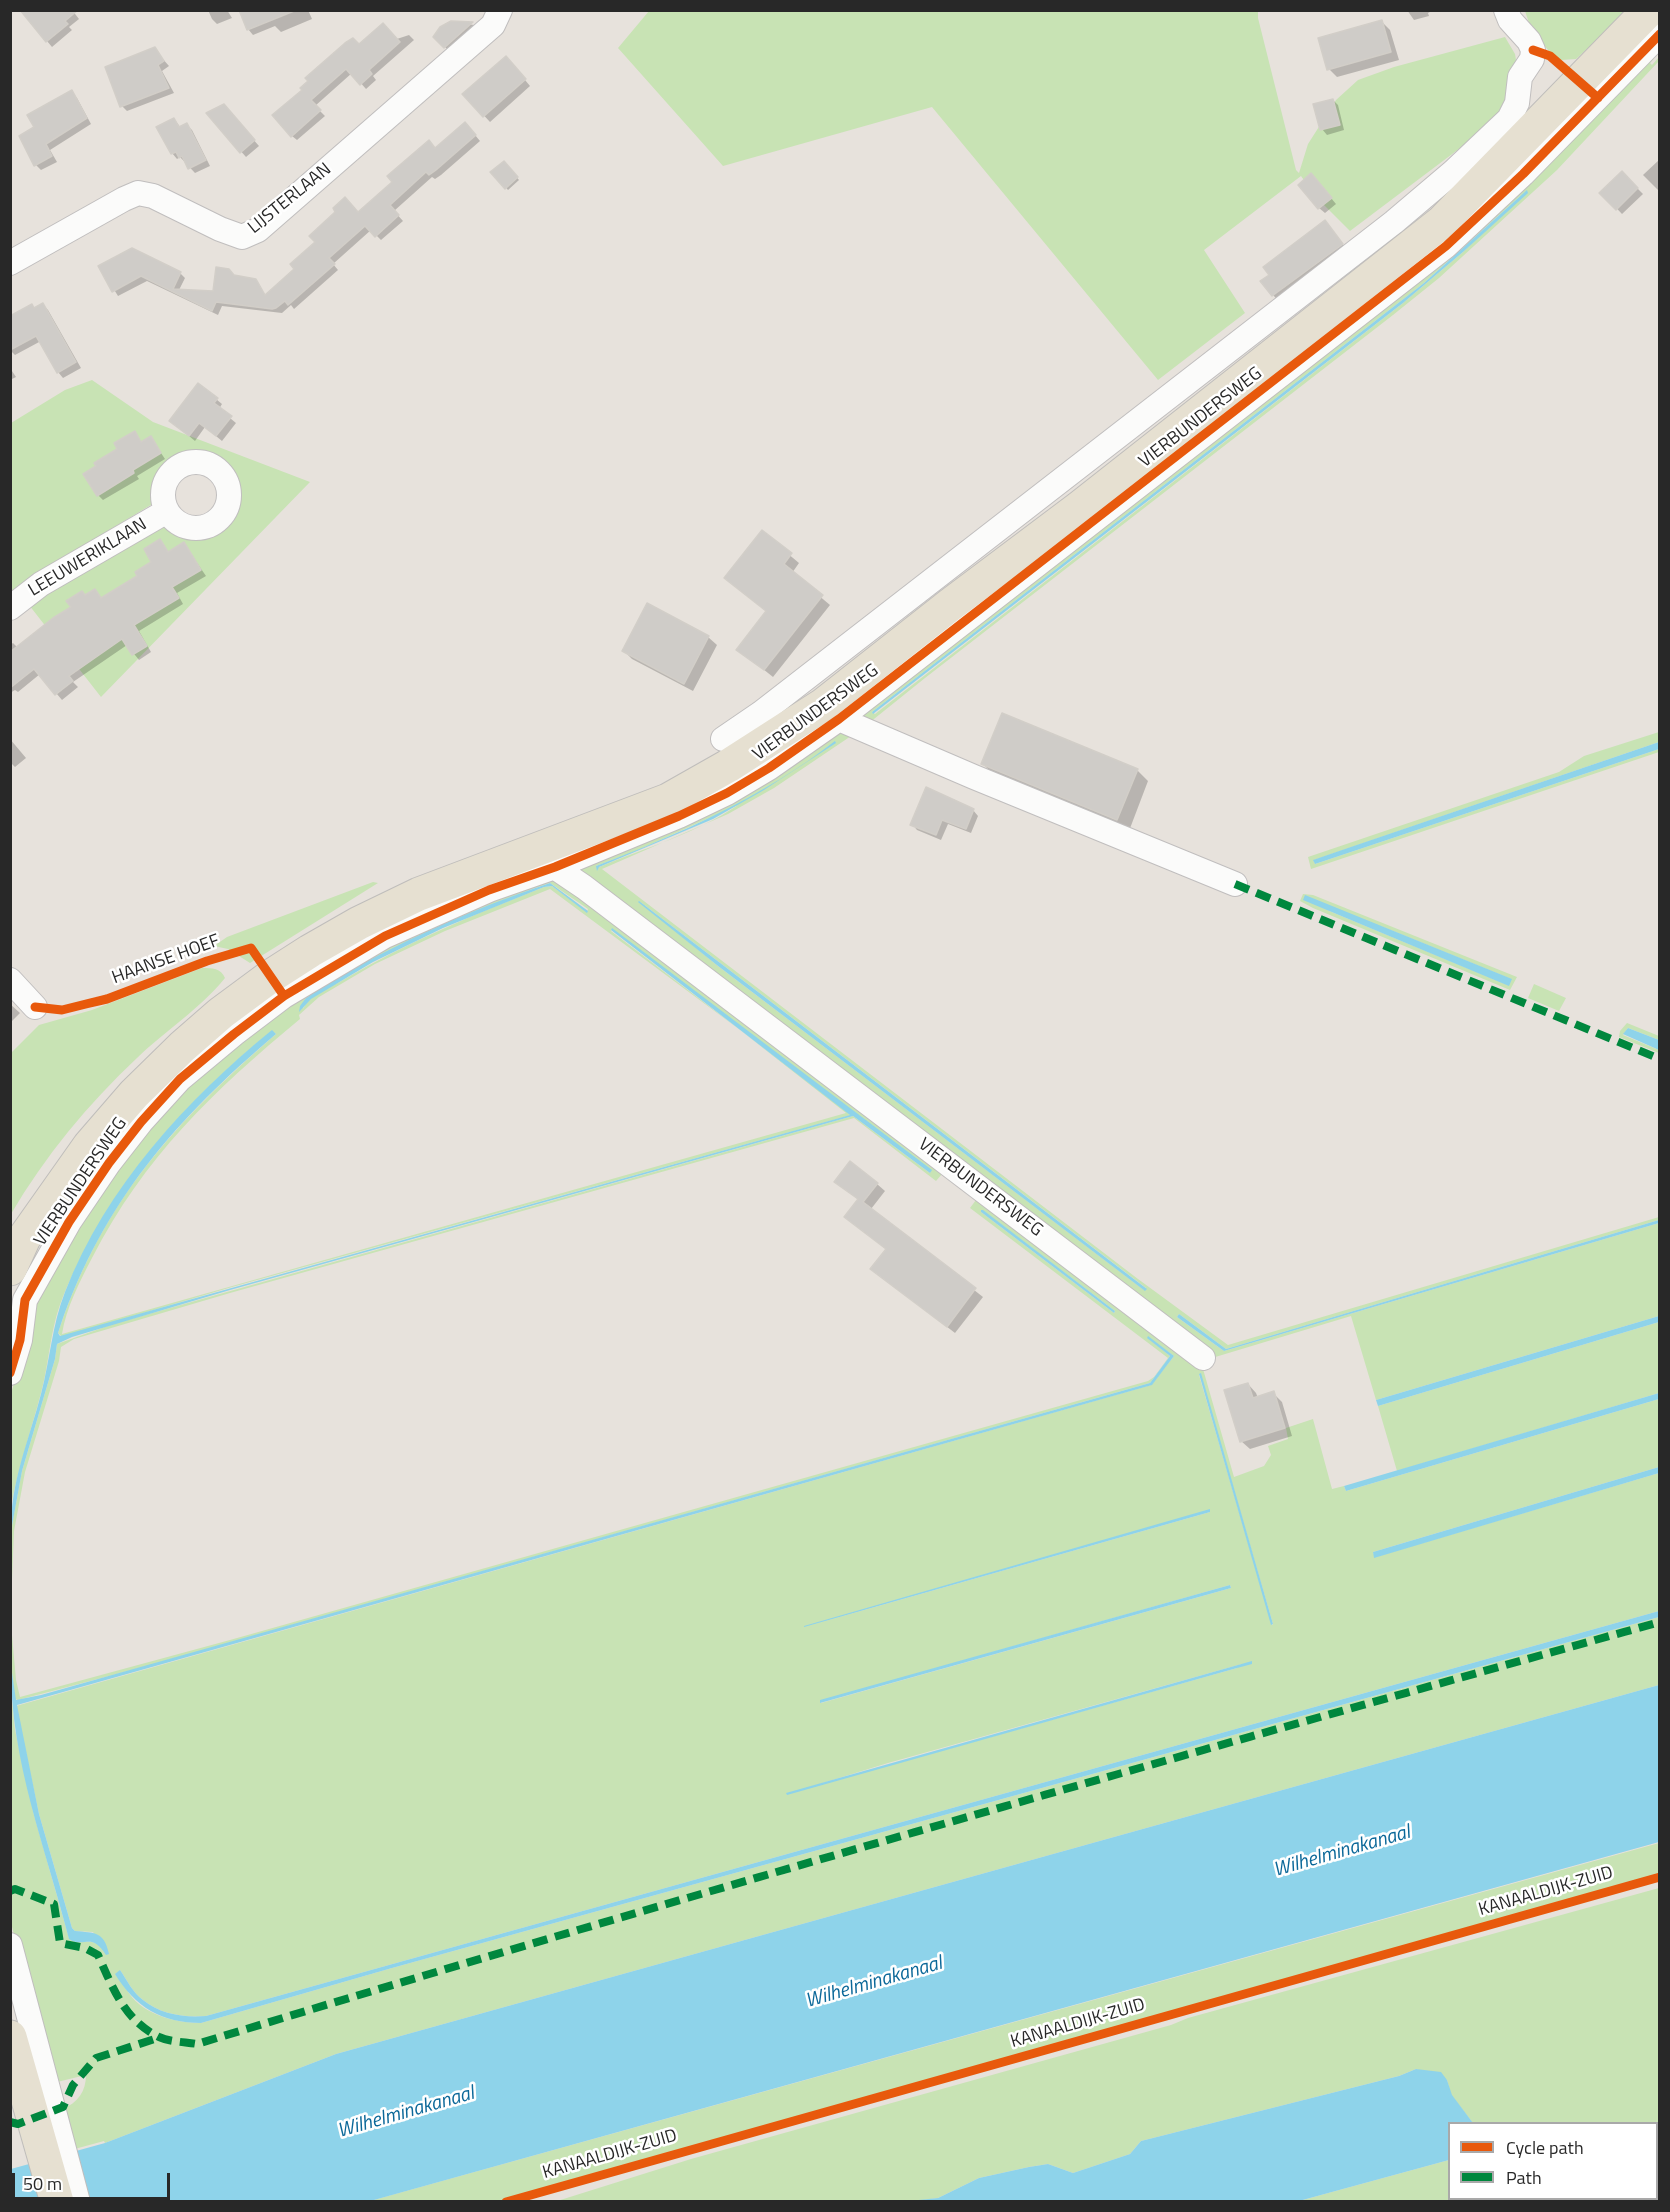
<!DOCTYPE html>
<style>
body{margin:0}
#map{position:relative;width:1670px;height:2212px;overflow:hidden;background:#e7e2dc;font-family:"Titillium Web",sans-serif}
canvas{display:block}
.frame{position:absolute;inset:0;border:12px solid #282828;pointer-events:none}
.legend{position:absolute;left:1448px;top:2122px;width:210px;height:78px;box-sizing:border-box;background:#fff;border:2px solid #a9a9a9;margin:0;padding:8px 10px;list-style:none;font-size:18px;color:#282828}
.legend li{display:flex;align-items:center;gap:12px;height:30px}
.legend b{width:30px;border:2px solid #a9a9a9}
.scale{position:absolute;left:12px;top:2173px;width:158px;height:27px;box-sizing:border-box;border:3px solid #282828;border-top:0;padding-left:8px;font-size:18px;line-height:21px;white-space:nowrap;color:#282828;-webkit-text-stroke:4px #fff;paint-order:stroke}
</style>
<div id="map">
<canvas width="1670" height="2212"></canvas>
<div class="frame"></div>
<ul class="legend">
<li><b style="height:8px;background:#e8590c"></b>Cycle path</li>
<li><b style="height:8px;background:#00873e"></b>Path</li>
</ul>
<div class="scale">50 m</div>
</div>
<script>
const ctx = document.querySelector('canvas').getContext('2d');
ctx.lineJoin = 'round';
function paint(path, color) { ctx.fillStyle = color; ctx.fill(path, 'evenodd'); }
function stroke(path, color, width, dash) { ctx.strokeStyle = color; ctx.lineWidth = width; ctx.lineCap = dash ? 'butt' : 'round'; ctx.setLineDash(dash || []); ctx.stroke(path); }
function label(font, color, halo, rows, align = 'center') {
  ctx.font = font + ' "Titillium Web",sans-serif'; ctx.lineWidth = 5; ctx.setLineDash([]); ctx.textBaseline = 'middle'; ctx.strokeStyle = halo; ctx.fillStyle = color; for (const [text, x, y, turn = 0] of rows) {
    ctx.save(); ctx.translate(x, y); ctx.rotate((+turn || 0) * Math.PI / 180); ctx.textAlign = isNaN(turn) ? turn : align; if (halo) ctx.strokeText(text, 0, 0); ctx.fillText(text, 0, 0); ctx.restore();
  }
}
paint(new Path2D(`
 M649,11H1258V18L1296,170L1299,173L1308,144L1336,100L1358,80L1394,67L1505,37L1515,54L1517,66L1508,105L1492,124L1350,231L1315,196L1301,176L1204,250L1245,313L1158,380L932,107L723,166L618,48Z
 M1525,11H1628L1576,59L1561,60L1552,55L1531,29Z
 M1659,42V53L1650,63L1652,65L1659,57V61L1557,170L1439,278L1393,315L925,678L869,723L858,718ZM1526,191L1463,252L1403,303L875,714L872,712L1424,283Z
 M92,380L153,422L310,482L101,697L29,605L163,524C177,535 193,541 210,533C272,503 210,429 172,458C169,460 166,466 164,469C155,483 153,486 154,503L35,575L11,595V423L65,390Z
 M838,727L857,732L774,788L728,814L602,869L1138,1279L1228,1345L1659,1217V1220L1226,1349L1179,1314L1177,1317L1224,1351L1659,1223V1316L1376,1400L1351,1316L1212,1358L568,868ZM738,805C697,833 645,848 599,867L596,866L636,851ZM639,901L1146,1288L1144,1290L718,966Z
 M1659,732V742L1314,860L1315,864L1659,749V752L1311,869L1308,857L1559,772L1584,756Z
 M557,871L942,1174L936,1181L854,1118L230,1293L74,1339L61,1347L59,1361L25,1472L14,1531L11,1605V1530L22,1471L55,1359L57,1344L113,1324L853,1116L930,1173L931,1170L612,929L611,931L851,1115L232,1287L62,1337L58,1333L60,1327C104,1199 175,1122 276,1034L272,1031C197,1091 133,1162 87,1246C74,1271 60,1298 54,1326C49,1348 47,1371 41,1393C31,1431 18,1468 11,1507V1393L23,1357L29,1316L74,1225L188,1083L345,965ZM550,883L588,909L587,912L552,886L544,887C475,914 407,942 343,980C329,988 310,994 303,1009L306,998C384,952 465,912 550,883ZM550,889L740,1030L846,1113L62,1334C66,1308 80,1281 92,1258C144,1157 213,1091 300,1019L299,1015L319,997L375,964L445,931Z
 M373,882L378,883L250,963L228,949L214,946L227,937Z
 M1303,894L1313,895L1517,977L1510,990L1313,908L1300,901ZM1327,910L1383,927L1511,979L1508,985Z
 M202,968C212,968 221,968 225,978C200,1009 165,1031 137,1058C88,1104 45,1156 11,1214V1053L39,1025L92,1010Z
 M1534,984L1566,998L1559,1011L1528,998Z
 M1627,1023L1659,1036V1040L1628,1028L1623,1035L1659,1050V1053L1619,1037L1620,1031Z
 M987,1199L1203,1369L1234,1477L1264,1466L1271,1455L1268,1446L1288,1439L1286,1428L1313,1419L1332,1489L1344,1486L1346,1491L1659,1399V1467L1373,1552L1375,1557L1659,1473V1611L206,2016C184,2018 160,2014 143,2000C133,1993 127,1980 120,1970C122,1976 123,1983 126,1988C139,2014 175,2023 201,2023L392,1968L1659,1617V1685L336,2054L105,2143L104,2141L71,2150L62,2109C78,2103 86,2091 86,2075L57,2082L52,2081L11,1923V1691L15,1730L34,1815L69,1938C79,1945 91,1938 101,1946L93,1932L75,1931L72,1928L39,1814L16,1706L1151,1385L1174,1356L1147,1337L1170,1356L1150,1383L136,1669L18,1700L15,1699L11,1666L10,1613L16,1680L20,1697L230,1640L1148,1381L1154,1377L1168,1358L970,1208L976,1200ZM982,1210L1115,1311L1114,1313L981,1212ZM1200,1374L1273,1624L1272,1625L1199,1375ZM1210,1510V1512L804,1627ZM1230,1585L1231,1588L821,1703L820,1701ZM1242,1664L1237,1668L787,1794L888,1763Z
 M1659,1322V1393L1397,1471L1378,1406Z
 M1659,1843V1880L504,2201H370Z
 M1659,1888V2201H1299L1449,2160L1450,2198H1656V2124L1473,2123L1451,2095L1447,2080L1416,2069L1399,2076L1141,2141L1130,2154L1073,2173L1048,2164L1029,2167L979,2178L938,2198L909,2202H554L691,2159L1171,2025L1188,2018Z`), '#c8e3b4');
paint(new Path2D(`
 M1527,190L1528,193L1463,252L1403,303L873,714L872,712L1424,283Z
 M835,741L836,743L764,790L713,819L599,867L597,871L596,866C680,834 763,797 835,741Z
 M1659,742V749L1315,864L1313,860L1345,849Z
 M550,883L588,911L587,913L552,886L544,887L443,928L373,962L311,999L299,1012L300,1006L306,998C378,950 469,910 550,883Z
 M1305,895L1512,979L1509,986L1303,900Z
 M639,901L1147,1289L1145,1291L718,966L638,902Z
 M612,928L932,1170L930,1173L853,1116L230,1290L72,1337L57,1344L55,1359L22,1471L11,1531C10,1483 29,1440 41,1394C50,1360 52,1325 65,1292C106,1187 186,1100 272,1030L276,1034C176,1119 103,1202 60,1327L58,1333L60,1336L850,1115L611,930Z
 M1628,1028L1659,1040V1050L1623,1034Z
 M981,1210H983L1115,1311L1114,1313L981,1212Z
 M1659,1220V1223L1224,1351L1177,1317L1179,1314L1226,1349Z
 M1659,1316V1322L1378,1406L1376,1400Z
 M1148,1336L1174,1356L1152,1385L17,1705L39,1814L72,1928L75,1931C95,1933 104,1931 109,1954L106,1955C91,1931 85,1949 69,1939C46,1849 10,1760 11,1666L16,1700L41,1695L1104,1396L1150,1383L1170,1356L1147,1338Z
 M1201,1373L1273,1624L1271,1625L1199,1374Z
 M1659,1393V1399L1346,1491L1344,1486Z
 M1659,1467V1473L1374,1558L1373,1552Z
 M1210,1509V1512L804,1627V1626Z
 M1230,1585L1231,1588L820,1703V1700Z
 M1659,1611V1617L392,1968L201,2023C162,2023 135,2007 115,1974L120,1970C127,1980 133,1993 143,2000C160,2014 184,2018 206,2016Z
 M1252,1661V1664L1237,1668L787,1795L786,1793Z
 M1659,1685V1842L374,2200L11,2202V2169L105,2143L336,2054Z
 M1416,2069L1441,2072L1447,2080L1452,2095L1473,2123L1450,2124L1449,2160L1299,2201H909L938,2198L979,2178L1029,2167L1048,2164L1073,2173L1130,2154L1141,2141L1399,2076Z`), '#8ed3ea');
paint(new Path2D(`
 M21,10H72L79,19L69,27L72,30L52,47Z
 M208,10H227L232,18L217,24L212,19Z
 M239,10H308L312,19L281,32L275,26L253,35L248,29Z
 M1407,10H1434L1428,13L1429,16L1414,20Z
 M454,22L474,25L447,49L435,37Z
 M1382,22L1390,30L1399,60L1337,77L1329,69Z
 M409,35L414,40L373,76L376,80L366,89L352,73L315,106L325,116L297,140L292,136L304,90L345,56Z
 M154,49L169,66L162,71L174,93L127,111L122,106Z
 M511,63L530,86L490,122L464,94Z
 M72,92L77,98L91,124L50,150L57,162L41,170L36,165L21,136L36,127Z
 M1333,100L1338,105L1344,130L1327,135L1322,129Z
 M229,112L259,146L246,157L208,114Z
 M174,119L181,128L187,125L192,130L210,166L195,173L180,157L177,159L172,153Z
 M470,129L480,141L441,175L435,179L432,177L394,211L403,221L381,240L371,230L333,264L338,270L294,309L291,305L282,313L222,306L218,315L147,281L118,296L100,267L180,273L185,278L179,290L214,292L234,277L255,281L266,296L358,214L436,149Z
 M1660,159V192L1643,175Z
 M504,163L519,180L508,190L493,173Z
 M1622,173L1643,194L1622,214L1602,193Z
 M1316,180L1336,204L1325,213L1319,208Z
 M1330,227L1347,250L1278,301L1262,281Z
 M43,305L48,310L81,368L63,378L58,372L41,341L15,355L10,350V317L32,306L35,309Z
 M10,368L16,377L10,380Z
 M199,385L222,404L219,409L236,423L222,441L205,427L195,441L171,421Z
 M134,433L142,443L151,438L165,459L137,476L139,479L103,500L98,495L119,449Z
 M762,532L799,563L792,573L830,605L773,677L738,649L767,612L726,578Z
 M160,541L169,553L184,544L206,576L177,593L183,604L139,631L151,652L139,660L127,645L73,682L78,687L62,700L40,674L18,692L15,690L10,693V645L13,643L18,648L95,591L102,599L139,576L154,563Z
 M708,637L717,645L693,691L632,659L624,651Z
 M10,739L26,758L15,767L10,762Z
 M983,764L1137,770L1148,781L1129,831L994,775Z
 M973,810L978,816L971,833L948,824L941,840L917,830L912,824Z
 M10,1004L20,1013L10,1023Z
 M836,1182L877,1184L885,1191L871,1209L983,1297L955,1333L872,1269L887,1250L846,1217L859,1200Z
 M1248,1384L1256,1393L1258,1398L1273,1393L1282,1402L1292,1436L1250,1449L1241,1441Z`), '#0003');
const building = new Path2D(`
 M20,10H78L65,21L68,24L46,42Z
 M239,10H294V11L247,30Z
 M1382,20L1391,52L1327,70L1318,38Z
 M451,21L473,22L444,48L433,37L440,27Z
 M383,23L400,42L369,70L372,74L360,85L346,69L311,100L321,110L291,137L272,115L302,90L300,88L308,81L305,78L345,43L353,38L359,44Z
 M155,47L164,61L158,65L169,88L120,107L105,67Z
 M506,56L526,79L483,117L462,94Z
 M72,90L87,118L46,144L52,156L34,166L19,136L34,127L27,115Z
 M1333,99L1340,125L1320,130L1313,104Z
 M224,104L255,140L240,153L206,113Z
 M174,118L179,127L187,123L206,160L188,169L182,156L179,158L176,152L171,154L156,127Z
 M465,122L476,135L436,170L429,175L426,172L390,205L399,215L375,237L365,226L329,258L335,264L288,305L285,301L276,308L272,309L216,302L212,311L141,276L112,292L98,266L132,248L181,272L173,289L213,291L216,267L229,269L234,275L256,279L265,295L294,269L290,264L315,242L309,236L335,212L333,208L345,197L358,212L392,182L387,176L429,140L435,148Z
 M504,161L518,177L505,189L490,172Z
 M1622,171L1638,188L1616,210L1599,193Z
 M1311,173L1332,198L1318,209L1298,185Z
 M1325,220L1343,244L1272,296L1260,281L1269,275L1263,267Z
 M43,303L76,362L57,373L36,336L10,350V316L32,304L34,308Z
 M198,383L218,398L214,403L232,416L216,436L199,423L189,436L169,421Z
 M135,431L141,442L151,436L161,453L133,470L134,473L97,496L83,474L96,466L94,463L117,449L114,443Z
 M762,530L792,553L784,564L823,595L764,670L736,650L766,611L724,578Z
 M160,539L168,552L184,542L201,570L172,587L179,598L134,625L147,646L132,655L122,639L69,676L73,681L55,695L34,669L10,688V652L53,618L71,607L66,601L82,591L85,595L95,589L101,598L137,576L135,572L151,562L144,549Z
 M647,603L709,636L684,684L622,651Z
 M1002,713L1138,769L1117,820L981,764Z
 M926,787L974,809L966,829L942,820L936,835L910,825Z
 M850,1161L878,1183L863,1202L976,1288L947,1327L870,1269L886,1249L844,1217L858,1199L834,1182Z
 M1248,1383L1253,1398L1274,1391L1285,1428L1240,1442L1224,1390Z`);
paint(building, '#cfccc8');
stroke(building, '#d2cec8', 1.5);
const street = new Path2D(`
 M10,263L124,199L138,193L153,196L220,229L242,237L258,230L493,25L500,10
 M163 495a33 33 0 1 1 66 0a33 33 0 1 1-66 0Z
 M10,608L41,584L167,511
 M829,711L839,719L974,777L1235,884
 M723,739L761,713L1394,222L1453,172L1509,119L1517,103L1520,77L1532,59L1533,50L1529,41L1510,20L1506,10
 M544,860L584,887L1203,1358
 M10,980L35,1007
 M10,1373L20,1340L25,1300L69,1222L109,1163L141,1122L180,1079L234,1034L284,996L385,936L489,890L555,867L679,816L727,793L769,768L839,719L1446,246L1523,174L1660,34
 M10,1945L78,2202`);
const primary = new Path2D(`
 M10,1269L24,1238L89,1146L134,1094L182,1047L221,1013L271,976L310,951L359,923L419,894L668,800L728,766L823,705L950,605L1079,508L1442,222L1649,10
 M10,2037L57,2202`);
stroke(street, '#c0bebe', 26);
stroke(primary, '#bfbdbb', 35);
stroke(street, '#fbfbfa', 24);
stroke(primary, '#e6e0d1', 33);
stroke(new Path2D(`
 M1235,884L1660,1059
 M10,1891L15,1889L54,1904L60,1943L85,1948L98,1955C113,1988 124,2020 159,2037C170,2042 186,2042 197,2044C683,1896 1171,1758 1660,1622
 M10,2122L18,2124L63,2107L73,2085L96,2058L161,2037`), '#00873e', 8, [15, 8]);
stroke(new Path2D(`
 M1533,50L1550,56L1598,98
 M35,1007L62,1010L86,1004L107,999L207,961L251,948L284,996
 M10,1373L20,1340L25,1300L69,1222L109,1163L141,1122L180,1079L234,1034L284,996L385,936L489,890L555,867L679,816L727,793L769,768L839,719L1446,246L1523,174L1660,34
 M506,2202L1660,1877`), '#e8590c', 9);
label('18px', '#282828', '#fff', [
 ["LIJSTERLAAN",290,199,-39],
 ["VIERBUNDERSWEG",1201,418,-38],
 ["LEEUWERIKLAAN",88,558,-31],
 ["VIERBUNDERSWEG",816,713,-36],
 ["HAANSE HOEF",166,960,-20],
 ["VIERBUNDERSWEG",81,1182,-56],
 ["VIERBUNDERSWEG",980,1188,37],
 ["KANAALDIJK-ZUID",1546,1892,-16],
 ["KANAALDIJK-ZUID",1078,2024,-16],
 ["KANAALDIJK-ZUID",610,2155,-16]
]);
label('italic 20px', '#0b6899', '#fff', [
 ["Wilhelminakanaal",1342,1852,-16],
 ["Wilhelminakanaal",874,1983,-16],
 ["Wilhelminakanaal",406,2113,-16]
]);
</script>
